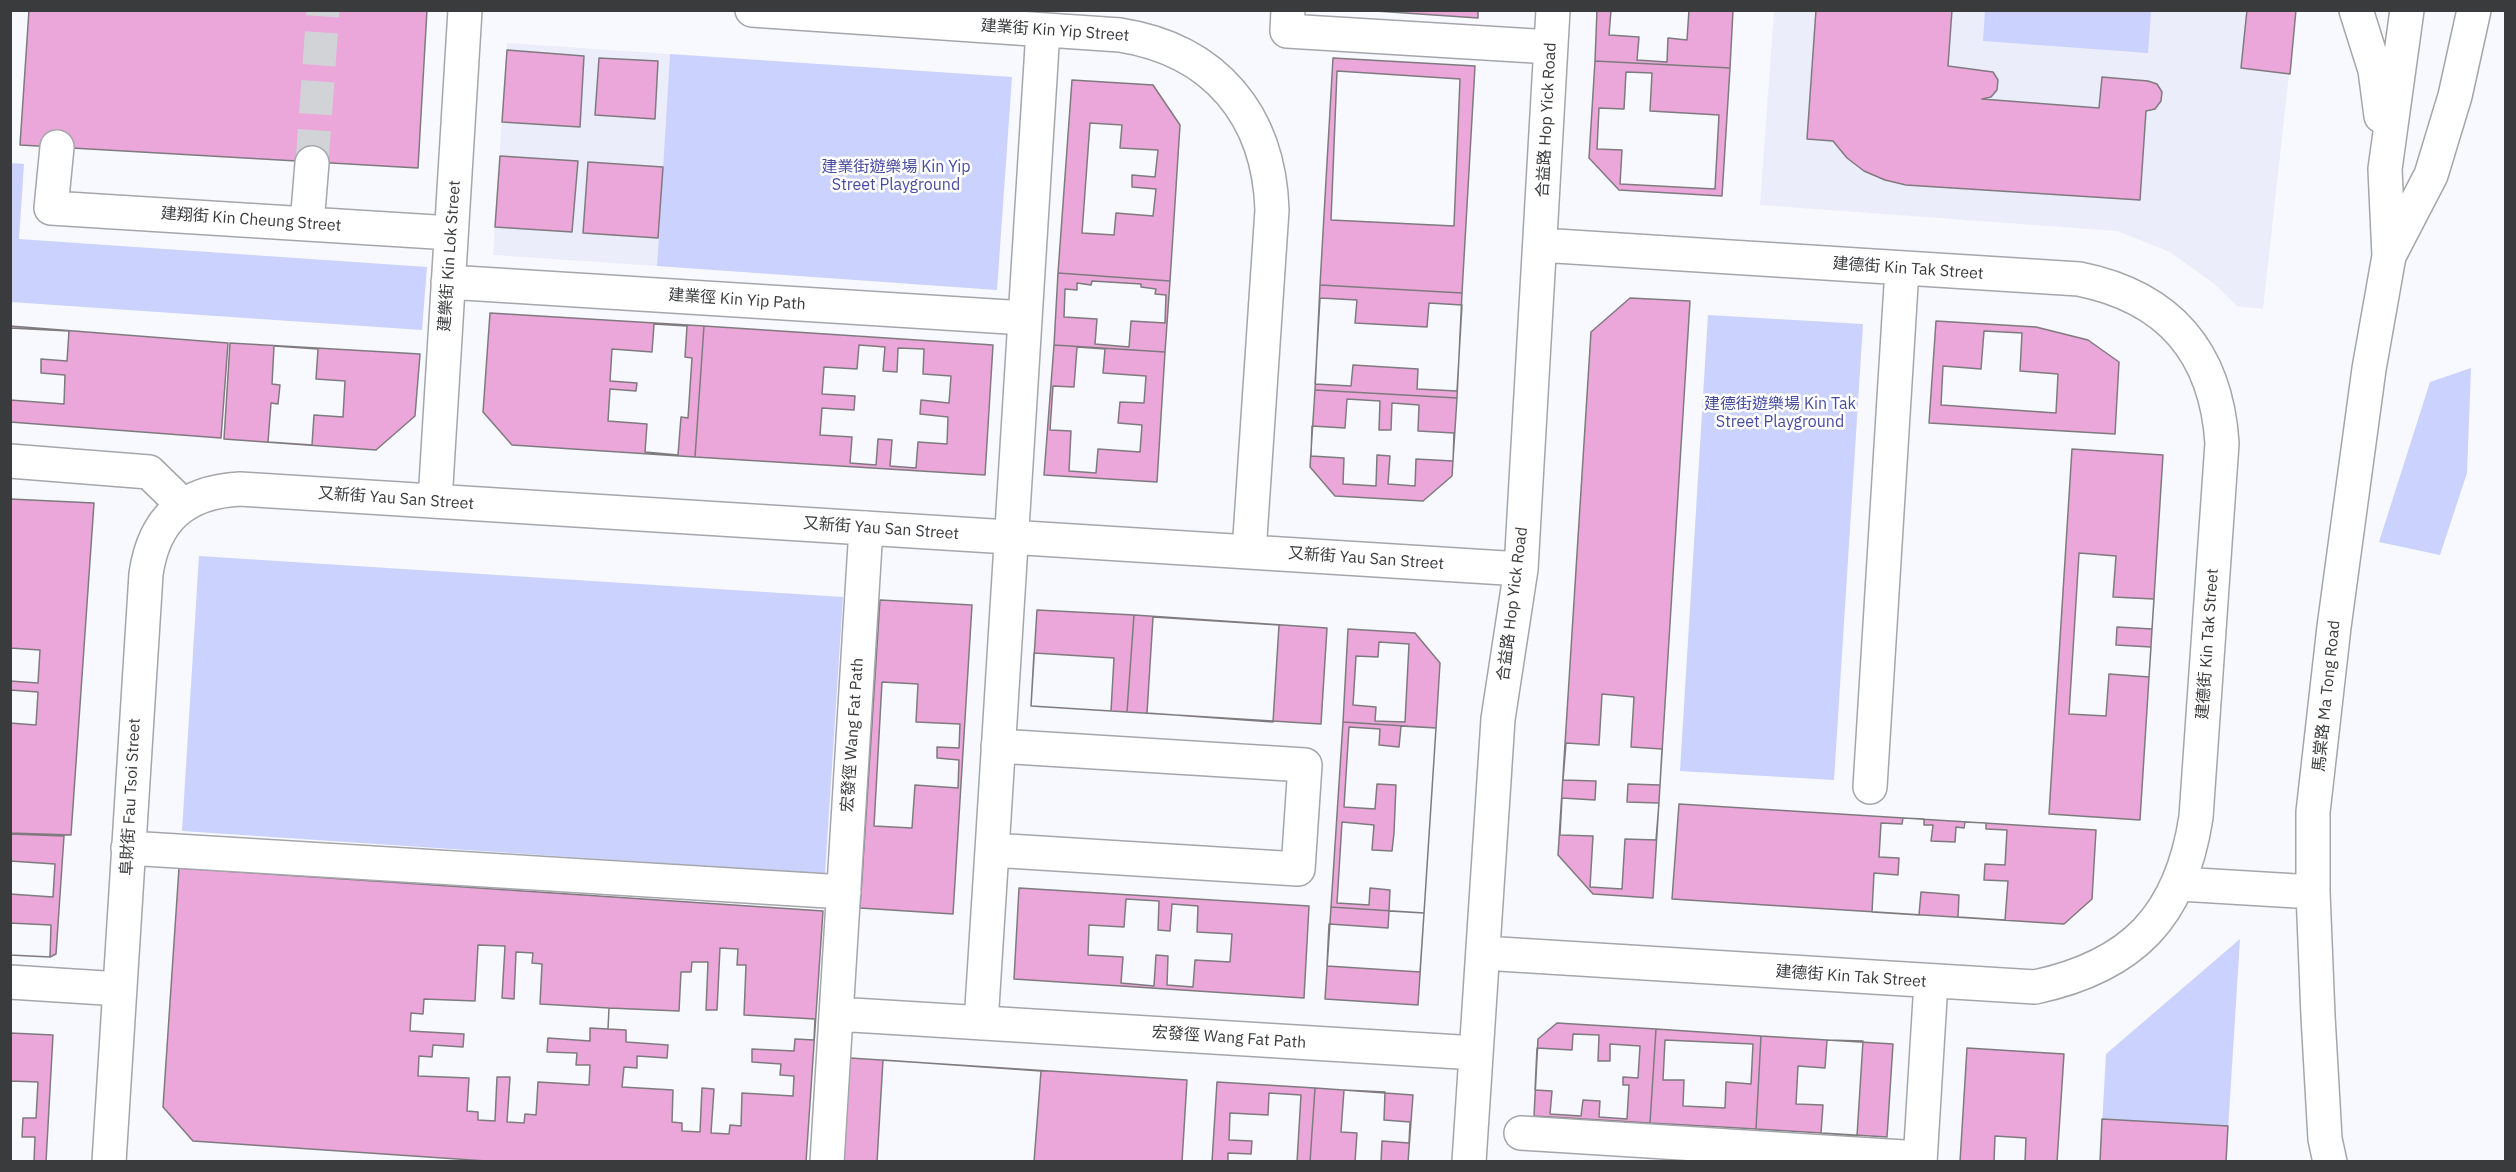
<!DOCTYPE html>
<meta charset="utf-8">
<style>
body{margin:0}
#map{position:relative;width:2516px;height:1172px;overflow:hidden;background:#f7f9fe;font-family:"IBM Plex Sans",sans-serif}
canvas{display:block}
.frame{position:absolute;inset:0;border:12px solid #3a3b3d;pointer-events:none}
</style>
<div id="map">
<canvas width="2516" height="1172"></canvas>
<div class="frame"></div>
</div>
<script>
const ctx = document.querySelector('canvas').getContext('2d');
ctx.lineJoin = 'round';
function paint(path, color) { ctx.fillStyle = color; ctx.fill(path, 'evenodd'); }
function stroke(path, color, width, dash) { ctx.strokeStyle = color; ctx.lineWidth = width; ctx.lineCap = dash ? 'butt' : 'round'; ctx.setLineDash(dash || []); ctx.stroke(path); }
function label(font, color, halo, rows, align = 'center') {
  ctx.font = font + ' "IBM Plex Sans","Noto Sans TC",sans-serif'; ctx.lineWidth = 5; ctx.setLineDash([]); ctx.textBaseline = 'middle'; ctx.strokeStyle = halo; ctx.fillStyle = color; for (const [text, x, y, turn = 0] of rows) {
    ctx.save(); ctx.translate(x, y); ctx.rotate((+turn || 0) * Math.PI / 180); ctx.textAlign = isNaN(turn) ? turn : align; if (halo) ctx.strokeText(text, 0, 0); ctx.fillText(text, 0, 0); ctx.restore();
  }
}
paint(new Path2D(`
 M1774,11H2296L2263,309L2237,306L2217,286L2170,252L2117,231L1760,205Z
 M507,43L670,54L657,266L493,255Z`), '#ebedfa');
paint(new Path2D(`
 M1985,11H2151L2148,53L1983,41Z
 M670,54L1012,77L997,290L657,266Z
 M10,163L24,164L19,239L427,267L422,330L11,302Z
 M1708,315L1863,324L1834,780L1680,771Z
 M2471,368L2467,473L2440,555L2379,542L2430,382Z
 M199,556L843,597L825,874L182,831Z
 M2240,939L2226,1161L2100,1162L2106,1054Z`), '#cad2fd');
const building = new Path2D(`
 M29,10H427L418,168L20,145Z
 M1361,10H1478V18Z
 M1597,10H1733L1730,68L1595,61Z
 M1611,10H1689L1687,40L1668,38L1667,62L1637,60L1639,37L1609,35Z
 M1816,10H1952L1948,66L1993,72L1998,80L1997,90L1991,97L1982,99L2099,108L2102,77L2148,81L2157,84L2162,92L2161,101L2155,109L2146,111L2140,200L1906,185L1885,180L1864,171L1847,158L1833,141L1807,139Z
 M2247,10H2296L2290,74L2241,68Z
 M507,50L584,56L580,127L502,122Z
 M599,58L658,61L655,119L595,115Z
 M1333,58L1475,66L1462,293L1320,285Z
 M1595,61L1730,68L1722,196L1619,190L1589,158Z
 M1337,71L1460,79L1454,226L1331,220Z
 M1626,72L1652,73L1650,111L1719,115L1715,189L1620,184L1622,150L1597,149L1599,108L1624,109Z
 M1072,80L1153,85L1180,125L1170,281L1058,273Z
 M1090,123L1122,125L1120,148L1158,150L1155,177L1132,175V187L1156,189L1153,216L1116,213L1114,235L1082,233Z
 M500,156L578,161L572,232L495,227Z
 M588,162L663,167L658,238L583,233Z
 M1058,273L1170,281L1165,352L1054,345Z
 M1092,281L1141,284V287L1156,289L1155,294L1166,295L1165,323L1131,321L1129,347L1095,344L1097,319L1064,317L1065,289L1077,290V283L1091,285Z
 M1320,285L1462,293L1457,398L1315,390Z
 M1320,298L1357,300L1355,323L1427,327L1429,303L1462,305L1457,391L1417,389L1418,369L1353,365L1351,386L1315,384Z
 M1630,298L1690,301L1653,898L1593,894L1558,855L1591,332Z
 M490,313L704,326L695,457L512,445L483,412Z
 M1936,321L2036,327L2088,340L2119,362L2115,434L1929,423Z
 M654,324L687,326L685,357L692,358L688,418L681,417L678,455L645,452L647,424L608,421L610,389L636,391L637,383L610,381L612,349L652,352Z
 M10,326L228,343L221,438L10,422Z
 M704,326L993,345L985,475L695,457Z
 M10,328L69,331L67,361L41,359V373L65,375L64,404L10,400Z
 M1984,331L2022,333L2020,371L2058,374L2056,413L1941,405L1943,366L1981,369Z
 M230,343L420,354L415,416L376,450L224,439Z
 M859,345L885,347L883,371L897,372L898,348L924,349L923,374L951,376L949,403L921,400L920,414L948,417L947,444L918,442L916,468L890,466L892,440L878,439L876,465L850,463L852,437L820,435L822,408L854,410L855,396L822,394L824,367L857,369Z
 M1054,345L1165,352L1157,482L1044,475Z
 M274,346L318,349L316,379L345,381L343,417L314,415L312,445L268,442L271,403L278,404L280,385L272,384Z
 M1077,347L1105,349L1103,373L1146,376L1144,403L1120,402L1118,423L1142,425L1140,452L1098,449L1096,473L1069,471L1071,431L1050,430L1053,386L1074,387Z
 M1315,390L1457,398L1452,476L1423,501L1335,496L1310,467Z
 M1347,399L1380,401L1379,430H1391L1392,403L1419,405L1418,431L1454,433L1453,461L1416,459L1415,486L1388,484L1390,456L1377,455L1376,486L1343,484L1344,458L1311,456L1312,426L1345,428Z
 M2072,449L2163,455L2140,820L2049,814Z
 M10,499L94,503L71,835L10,833Z
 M2079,553L2116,556L2113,597L2154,599L2152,629L2117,627L2116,645L2151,647L2149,677L2109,674L2106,716L2069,714Z
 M880,600L972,605L953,914L860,908Z
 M1037,610L1134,615L1127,712L1031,706Z
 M1134,615L1327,628L1321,724L1127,712Z
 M1153,617L1279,625L1273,722L1147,713Z
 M1348,629L1415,633L1440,663L1436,728L1343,722Z
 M1379,642L1409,644L1405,722L1375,721L1376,707L1353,705L1356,656L1378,657Z
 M10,648L40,650L38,683L10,681Z
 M1034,653L1114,658L1111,711L1031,706Z
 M882,682L918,684L916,722L960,724L959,748L937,747V758L959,760L958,788L915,785L912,828L874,826Z
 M10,690L38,692L36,725L10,723Z
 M1602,694L1634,697L1631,747L1662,749L1660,785L1628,784L1627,802L1659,803L1656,840L1625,839L1622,889L1590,887L1593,836L1560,835L1562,798L1595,800L1596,781L1563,780L1566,743L1599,745Z
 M1343,722L1436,728L1424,913L1331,907Z
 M1401,726L1436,728L1424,913L1389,911L1390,890L1370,888L1369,905L1337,903L1342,822L1374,825L1372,850L1392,851L1394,833L1396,785L1377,784L1375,809L1344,807L1349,727L1380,729L1379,745L1399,747Z
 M1679,804L2096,830L2092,899L2064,924L1672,899Z
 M1903,818L1924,819V825H1933L1931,841L1955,842L1956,827L1964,828L1965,822L1986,823V829L2007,830L2005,865L1985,864L1984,880L2008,881L2005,920L1958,917L1959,895L1921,892L1919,915L1872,912L1874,873L1898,875L1899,858L1879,857L1881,823L1902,824Z
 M10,834L64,836L56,954L50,957L10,955Z
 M10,861L55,864L53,897L10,894Z
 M179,868L823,911L806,1162H501L193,1141L163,1107Z
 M1019,888L1309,906L1304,998L1014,979Z
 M1126,899L1159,901L1158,930L1170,931L1172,904L1198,906L1197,932L1232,934L1230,962L1195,960L1193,987L1167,985L1168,956L1156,955L1154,986L1121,983L1123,957L1088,955L1089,925L1124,927Z
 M1331,907L1424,913L1418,1005L1325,999Z
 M1389,911L1424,913L1420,972L1327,966L1329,924L1388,928Z
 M10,923L51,925L50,957L10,955Z
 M478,945L505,946L502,998L514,999L516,952L533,953L532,963L542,964L540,1004L609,1008L608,1029L590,1028V1041L548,1038L547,1052L577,1053L576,1065H590L589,1085L538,1082L536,1115L525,1114L524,1123L507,1122L510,1077H497L495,1121L478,1120V1112L467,1111L469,1078L418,1076L419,1056L432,1057L433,1045L463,1047L464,1034L410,1031L411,1013L423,1014L424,999L475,1001Z
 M720,948L738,949L737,965H746L744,1015L815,1019L814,1040L795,1039L794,1051L752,1049V1062L781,1064L780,1075L794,1076L793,1096L742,1093L741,1126L730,1125L729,1134L711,1133L714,1089L702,1088L700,1132L682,1131V1123L672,1122L673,1090L622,1087L624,1067L637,1068V1056L667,1058L668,1045L626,1042V1030L608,1029L609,1008L679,1011L681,972H691L692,962H708L706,1010H717Z
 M1557,1023L1656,1029L1650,1123L1534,1116L1538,1039Z
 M1656,1029L1761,1036L1756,1129L1650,1123Z
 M10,1033L53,1035L46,1162H10Z
 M1573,1034L1599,1035L1598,1061H1610V1044L1640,1046L1638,1078L1623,1077V1085H1629L1627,1119L1599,1117L1600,1101L1583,1100L1581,1116L1550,1114L1552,1091L1535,1090L1537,1048L1572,1050Z
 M1761,1036L1893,1044L1887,1137L1756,1129Z
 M1665,1040L1753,1044L1751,1084L1726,1082L1725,1108L1683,1106L1684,1080H1663Z
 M1827,1040L1863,1041L1857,1136L1821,1133L1823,1105L1796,1104L1798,1066L1825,1068Z
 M1967,1048L2064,1054L2057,1162H1960Z
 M850,1058L1187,1080L1182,1162H843Z
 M883,1060L1041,1071L1034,1162H877Z
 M10,1081L38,1082L36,1118H23L22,1137H35L34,1162H10Z
 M1217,1082L1315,1088L1310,1162H1212Z
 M1315,1088L1413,1095L1408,1162H1310Z
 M1344,1090L1385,1092L1384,1120L1410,1122L1409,1143L1382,1141L1381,1162H1355L1357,1133L1341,1132Z
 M1269,1093L1301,1095L1297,1162H1228V1153L1251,1154L1252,1141L1229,1140L1230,1113L1268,1115Z
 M2102,1119L2228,1126L2226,1162H2100Z
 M1995,1136L2026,1138L2025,1162H1994Z`);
paint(building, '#eca7da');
stroke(building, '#7f7a7e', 1.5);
stroke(new Path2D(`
 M312,163L323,10`), '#d1d3d7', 33, [33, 16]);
const minor = new Path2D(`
 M752,10L1120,35C1215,50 1269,115 1272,210L1249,552
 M1288,10L1287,31L1551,47
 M2356,10L2375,70L2381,116
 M57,147L51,208L451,233
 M307,224L312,163
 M2390,254L2431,175L2455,96L2474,10
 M448,282L1025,318
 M10,461L149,472L183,505
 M435,501L465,10
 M998,746L1305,765L1298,869L992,850L1043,30
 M1870,787L1902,269
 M128,848L844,892
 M2180,884L2313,892
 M1483,953L2035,987C2133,966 2181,916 2196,817L2222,443C2216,352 2169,297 2079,279L1540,245
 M10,982L120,989
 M836,1014L1476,1053
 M981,1023L992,850
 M1521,1133L1920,1158
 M109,1162L146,574C154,519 184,492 240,489L1521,569
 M827,1162L866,528
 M1469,1162L1498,719L1521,569L1553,10
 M1920,1162L1931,982
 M2330,1162L2325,1139L2318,1016L2313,892V812L2334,627L2369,369L2389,256L2385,169L2407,10`);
stroke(minor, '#a5a6ab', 36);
stroke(minor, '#fff', 33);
label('16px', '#3a3b3d', '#fff', [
 ["建業街 Kin Yip Street",1055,31,4],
 ["合益路 Hop Yick Road",1547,120,-87],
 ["建翔街 Kin Cheung Street",251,220,4],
 ["建樂街 Kin Lok Street",450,256,-86],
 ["建德街 Kin Tak Street",1908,269,4],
 ["建業徑 Kin Yip Path",737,300,4],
 ["又新街 Yau San Street",396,499,4],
 ["又新街 Yau San Street",881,529,4],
 ["又新街 Yau San Street",1366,559,4],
 ["合益路 Hop Yick Road",1513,604,-83],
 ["建德街 Kin Tak Street",2208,644,-86],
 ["馬棠路 Ma Tong Road",2327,696,-84],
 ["宏發徑 Wang Fat Path",853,735,-86],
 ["阜財街 Fau Tsoi Street",131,797,-87],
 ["建德街 Kin Tak Street",1851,977,4],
 ["宏發徑 Wang Fat Path",1229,1038,4]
]);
label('16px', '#484ca0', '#fff', [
 ["建業街遊樂場 Kin Yip",896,167],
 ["Street Playground",896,185],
 ["建德街遊樂場 Kin Tak",1780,404],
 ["Street Playground",1780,422]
]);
</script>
